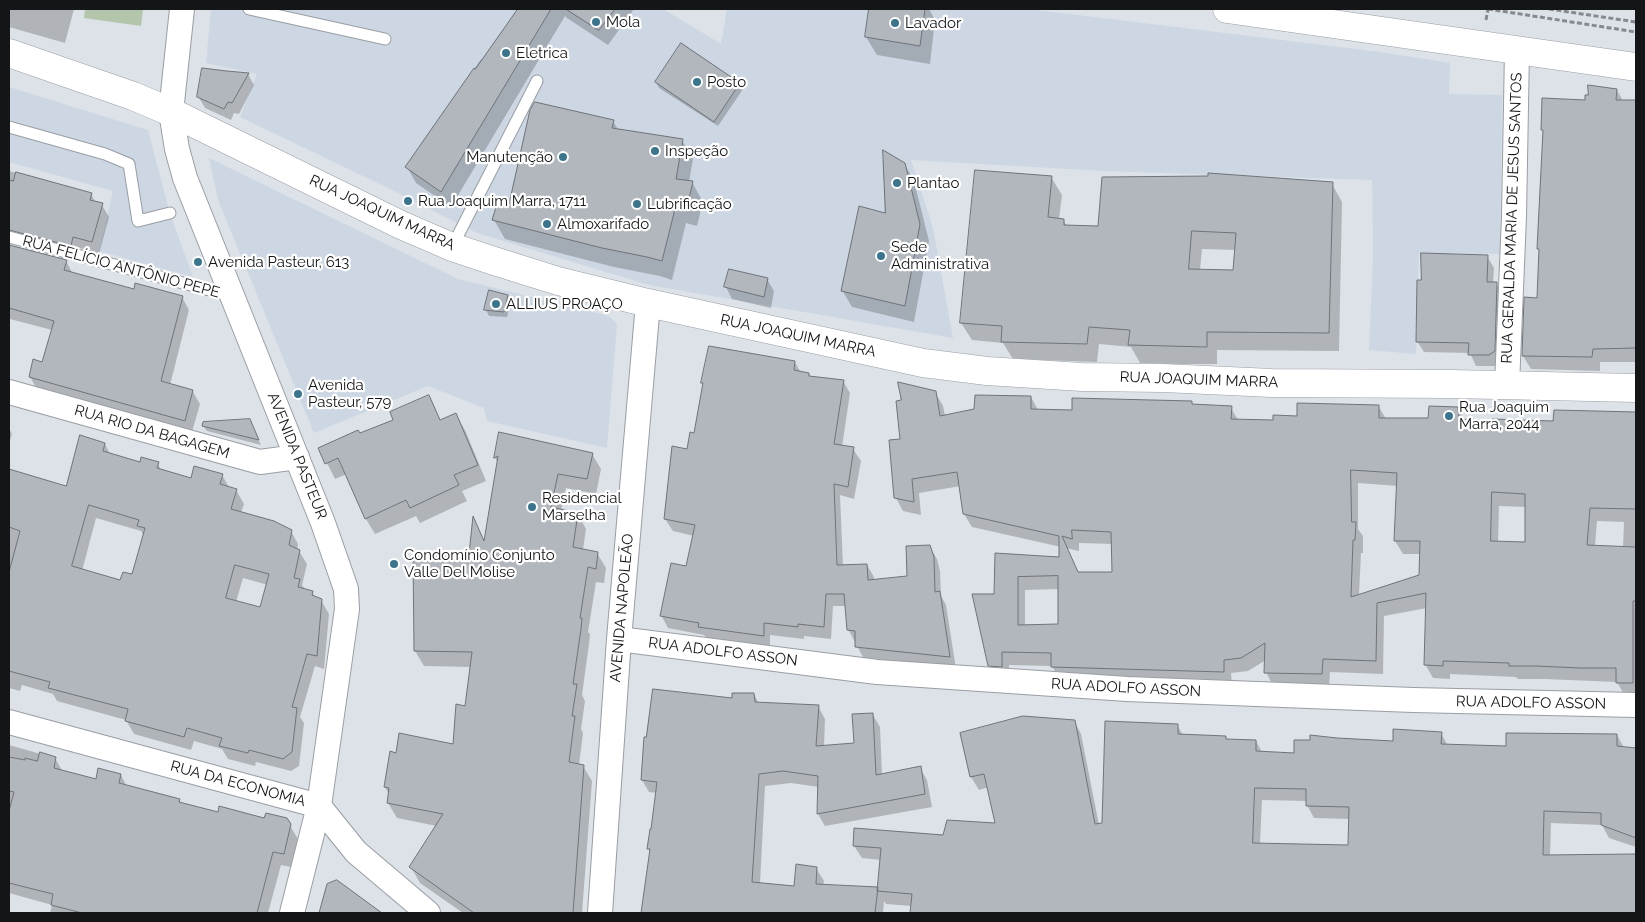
<!DOCTYPE html>
<meta charset="utf-8">
<style>
body{margin:0}
#map{position:relative;width:1645px;height:922px;overflow:hidden;background:#dce2e8;font-family:Raleway,sans-serif}
canvas{display:block}
.frame{position:absolute;inset:0;border:10px solid #131517;pointer-events:none}
</style>
<div id="map">
<canvas width="1645" height="922"></canvas>
<div class="frame"></div>
</div>
<script>
const ctx = document.querySelector('canvas').getContext('2d');
ctx.lineJoin = 'round';
function paint(path, color) { ctx.fillStyle = color; ctx.fill(path, 'evenodd'); }
function stroke(path, color, width, dash) { ctx.strokeStyle = color; ctx.lineWidth = width; ctx.lineCap = dash ? 'butt' : 'round'; ctx.setLineDash(dash || []); ctx.stroke(path); }
function label(font, color, halo, rows, align = 'center') {
  ctx.font = font + ' Raleway,sans-serif'; ctx.lineWidth = 4.5; ctx.setLineDash([]); ctx.textBaseline = 'middle'; ctx.strokeStyle = halo; ctx.fillStyle = color; for (const [text, x, y, turn = 0] of rows) {
    ctx.save(); ctx.translate(x, y); ctx.rotate((+turn || 0) * Math.PI / 180); ctx.textAlign = isNaN(turn) ? turn : align; if (halo) ctx.strokeText(text, 0, 0); ctx.fillText(text, 0, 0); ctx.restore();
  }
}
paint(new Path2D(`
 M211,9H507L514,10L515,9H663L721,44L727,9H1029L1380,52L1450,63L1449,94L1502,95L1500,254L1419,253L1416,354L1369,350L1373,257L1372,180L1103,171L911,160L933,228L953,338L649,285L477,233L388,188L240,117L257,74L206,63Z
 M9,87L148,130L170,214L193,277L99,251L113,191L9,162Z
 M209,158L458,279L609,316L617,324L607,448L487,421L484,408L428,386L314,433L218,200Z`), '#ccd7e3');
paint(new Path2D(`
 M85,9H143L141,26L84,18Z`), '#b3c5aa');
paint(new Path2D(`
 M9,9H74L65,43L9,27Z
 M520,9H634L608,45L567,18L565,16L451,207L416,183L407,167L481,59L483,62Z
 M870,9H929L935,20L930,64L877,55L866,37Z
 M248,74L254,85L239,114L234,113L231,120L205,108L198,96Z
 M656,82L739,84L743,89L718,126L659,88Z
 M1617,90L1623,101L1636,102V362H1600V371L1531,369L1523,356L1539,299L1544,132L1543,130L1586,101Z
 M613,121L619,131L682,140L693,159L689,182H692L703,202L697,226L686,223L672,280L660,276L614,267L505,239L494,220L509,205Z
 M904,163L914,181L929,241L914,322L852,307L842,290L886,214Z
 M9,171L91,194L96,203L102,205L109,217L99,254L80,248L77,257L18,241L10,244L9,246L66,261L73,274L134,291L182,297L189,310L170,385L193,392L200,404L192,432L37,389L30,377L43,363L52,330L10,319L9,324Z
 M1051,177L1062,195L1059,219L1063,220L1067,226L1099,227L1332,184L1342,202L1339,351L1217,350V364H1178L1140,363L1131,347L1099,344L1097,362L1013,359L1003,343L972,340L961,323ZM1202,249L1236,250L1234,271L1200,270Z
 M1487,256L1494,268L1493,283L1496,284L1503,295L1500,362L1496,366H1476L1470,353L1424,352L1417,341Z
 M767,279L774,291L771,308L732,299L726,287Z
 M490,292L507,296L511,301L507,317L489,316L486,310Z
 M795,362L801,373L809,374L810,377L843,381L850,393L842,447L853,449L861,461L854,499L840,495L843,566L867,565L874,577V581L909,578L930,547L937,559L940,571L941,596L946,605L956,669L864,659L848,629L846,606H833L831,639L804,636V639L770,635V648L707,639L704,635L668,628L661,615L687,568L694,536L673,531L665,519L687,451L695,434Z
 M935,392L943,406L945,416L1031,397L1038,410L1073,411L1192,403L1193,406L1231,408L1238,420L1274,421L1379,407L1386,419H1429L1458,408L1465,421L1555,422V411L1636,414V696H1625L1617,682L1544,679H1518L1516,677L1450,674V679L1433,678L1425,664L1427,608L1384,616L1383,674L1330,672L1329,687L1273,686L1266,672V660L1248,671L1231,673L1232,685L1060,680L1052,666L1009,665V680L997,679L989,665L995,595L996,554L1071,559L1079,573H1113V544L1079,543V551L972,527L964,514L961,486L919,493L921,515L903,511L896,498L902,440ZM1358,483L1398,486L1395,541L1403,554H1420V576L1359,595L1361,553H1363V536L1358,529ZM1499,506L1527,507L1526,543L1498,542ZM1597,521L1624,522L1623,548L1595,546ZM1059,589V625L1025,626V590Z
 M429,397L441,421L456,415L465,430L486,481L462,491L467,501L420,523L416,516L375,534L366,519L347,474L335,479L320,449L395,421Z
 M203,426H252L261,445L207,431Z
 M9,428L12,434L9,444Z
 M500,434L592,454L601,469L596,494L566,488L561,511L578,514L586,529L583,550L597,553L606,568L604,583L596,582L588,632L590,634L589,644L582,695L585,701L581,729L583,733L579,765L583,766L592,781L582,913H463L420,883L411,867L437,826L397,818L388,803L389,795L385,787L397,754L454,745L467,707L472,667L424,666L415,651L414,556L470,555L474,520L485,542L498,463L495,458Z
 M105,444L110,454L141,463L158,464L162,471L192,479L222,475L230,489L236,490L244,504L241,513L291,531L298,544L297,550L299,551L307,564L302,585L305,589L312,592L316,598L321,600L329,614L324,669L315,666L300,717L304,723L299,766L291,771L256,762L255,766L228,759L222,749L194,741L191,750L134,734L126,720L57,701L53,694L22,685L20,691L9,688V470L67,488ZM96,518L141,531L144,536L133,576L121,582L82,571ZM243,578L268,585L261,609L236,602Z
 M754,694L759,704L818,706L825,719L824,747L855,744L873,715L880,727L882,775L920,768L927,780L932,807L825,826L818,814L819,787L791,783L765,786L760,884L795,887L816,868L824,881L823,886L879,889L881,860L862,858L854,846L944,836L997,825L989,787L979,790L971,777L962,734L1074,721L1081,734L1099,825L1103,824L1177,725L1183,735L1225,737L1227,740L1256,741L1262,752L1295,755L1394,742L1441,733L1448,746L1507,747L1617,735L1624,748H1636V847L1609,838L1602,825L1551,823L1550,856H1636V913H1090L1085,894L1079,913H911L912,906L886,904L884,901L883,913H643L651,853L648,848L657,793L649,792L642,780L733,699ZM1262,800L1307,801V805L1314,818L1350,819L1349,846L1260,844Z
 M9,745L55,758L63,772L96,780L121,775L127,787L179,800L181,803L218,813L265,820L286,819L298,839L291,867L281,865L268,913H50L52,905L9,893Z
 M336,881L380,913H321L328,885Z`), '#0003');
const building = new Path2D(`
 M518,9H551L441,192L405,167L474,68L475,69Z
 M566,9H615L599,30Z
 M869,9H925L920,46L865,37Z
 M681,43L740,83L714,122L655,82Z
 M202,68L227,71L249,73L232,103L228,102L224,109L197,97Z
 M1588,85L1617,89L1616,100H1636V348L1593,349L1592,357L1522,356L1524,297L1537,298L1539,249H1537L1543,130H1541L1542,98L1585,100V95H1588Z
 M535,102L614,120L612,128L683,139L676,179L693,181L687,208L676,205L662,261L647,257L602,248L492,220L498,201L509,204L530,110Z
 M883,150L905,163L920,224L905,306L841,291L859,206L885,213Z
 M975,170L1052,176L1048,217L1064,219V225L1098,226L1102,177L1208,176V173L1333,182L1329,333L1207,332V347L1168,346L1128,345L1130,330L1089,327L1087,344L1001,342L1002,326L960,323ZM1192,231L1236,233L1233,270L1189,269Z
 M16,172L92,193L90,200L103,203L92,242L73,237L71,246L9,230V180L13,181Z
 M9,245L67,260L64,270L134,289L135,283L183,296L161,381L193,390L185,421L29,377L33,359L42,362L54,321L9,308Z
 M1421,253L1488,255L1487,282H1497L1495,351L1489,355H1468L1469,343L1416,342L1417,280H1421Z
 M729,269L768,278L764,297L724,287Z
 M489,290L508,295L504,312L484,310Z
 M709,346L795,361L794,370L809,373V376L844,380L834,444L854,447L848,487L834,484L837,565L867,564L868,580L907,576L906,546L930,545L934,557L935,592L940,591L950,657L855,647V631L847,630L844,594H826L824,627L798,624V627L764,623V636L698,627L699,623L660,616L671,563L686,566L695,525L664,519L672,446L687,449L690,432L694,433L703,383H701Z
 M898,382L936,391L940,416L974,409L975,395L1031,396V409L1072,410V398L1192,401V404L1232,406L1231,419L1273,420V415L1297,416V403L1379,405V418H1428L1429,406L1458,407L1459,419L1492,421V419L1553,421L1554,410L1636,412V509L1590,508L1587,545L1636,547V601H1633V683H1616V668H1580L1536,666H1509V663L1443,661V666L1424,665L1426,593L1377,603L1376,661L1323,659L1322,674L1264,673L1265,643L1241,658L1224,660V672L1051,667V653L1002,652V667L988,666L972,594H994L995,553L1059,557V536L963,514L957,472L912,479L914,502L894,498L889,440L900,439L896,401L901,400ZM1351,470L1397,473L1394,541H1420L1419,575L1351,597L1353,540H1355L1356,522H1352ZM1492,492L1525,494V542L1491,541ZM1072,530L1111,532L1112,572H1078L1062,536L1072,539ZM1058,576V624L1018,625V577Z
 M429,395L440,420L456,413L478,465L454,475L459,485L410,508L406,500L365,519L338,458L325,464L318,448L358,430L360,433L393,420L390,412Z
 M250,419L259,440L202,426L203,422Z
 M499,432L593,453L587,479L558,474L551,507L578,513L573,547L598,552L596,569L588,567L580,618H582L581,629L573,684H577L572,716H575L569,762L584,765L573,913H474L409,867L443,814L387,803L389,788L384,787L390,751L396,753L399,733L453,744L456,704L465,706L472,652L414,651L413,554H469L473,516L484,541L498,456L494,458Z
 M80,435L105,443L103,451L140,462L141,457L159,462L157,468L191,478L194,466L223,474L220,484L237,489L231,509L274,521L292,530L289,545L300,550L294,578L300,579L298,587L313,591L312,595L322,599L317,656L307,654L292,707L297,708L292,752L283,759L249,750L248,753L219,746L222,738L187,728L184,737L125,721L128,709L48,688L50,682L9,671V572L20,531L9,527V469L66,486ZM89,505L139,520L137,526L145,528L132,574L123,572L120,580L72,566ZM235,565L269,574L260,607L226,598Z
 M653,689L732,698V693H754L755,702L819,705L816,746L854,743L852,714L873,713L876,775L921,766L925,794L817,814L818,776L783,771L759,774L752,882L794,886L796,864L817,867L816,884L878,887L875,913H641L650,849H647L650,829H651L657,782L641,780L644,737H646Z
 M1023,716L1075,720L1095,824L1102,823L1105,721L1178,724V734L1226,736V739L1256,740V751L1294,753V740H1310V735L1337,738L1393,741V729L1442,732L1441,744L1506,746V733L1617,734V746L1636,748V838L1601,825V813L1544,811L1543,855L1636,854V913H910L912,894L877,891L881,848L853,846L854,828L943,835L947,820L995,823L984,774L970,777L960,733ZM1255,788L1306,789V806L1349,807L1348,845L1253,843Z
 M40,752L56,757L54,768L96,779L98,768L121,774L119,783L180,799L179,802L218,812L219,806L264,818L266,813L287,818L291,824L284,854L273,852L257,913H82L51,905L53,894L9,883V811L14,792L9,791V757L25,760V758L37,761Z
 M337,880L382,913H319L327,884Z`);
paint(building, '#b2b7bd');
stroke(building, '#6f7379', 1);
const service = new Path2D(`
 M249,9L385,39
 M9,127L105,154L129,164L138,221L170,213
 M9,237L232,296
 M452,247L537,81`);
const minor = new Path2D(`
 M182,9L171,112L177,149L185,178L323,523L346,589L347,609L319,806L292,913
 M1507,385L1514,216L1517,50
 M9,392L260,462L297,457
 M619,639L877,672L1127,689L1413,700L1636,705
 M9,722L319,806L356,852L428,913
 M600,913L619,639L648,303`);
const tertiary = new Path2D(`
 M9,53L133,96L171,112L401,225L452,247L491,260L558,281L648,303L923,363L987,371L1082,377L1163,378L1272,383L1451,384L1636,388`);
const secondary = new Path2D(`
 M1227,9L1636,67`);
stroke(service, '#999ea4', 13);
stroke(minor, '#999ea4', 26);
stroke(tertiary, '#999ea4', 29);
stroke(secondary, '#999ea4', 29);
stroke(new Path2D(`
 M1488,9L1636,32
 M1549,9L1636,22
 M1486,20L1488,9`), '#868a8f', 3, [5, 2.5]);
stroke(service, '#fff', 11);
stroke(minor, '#fff', 24);
stroke(tertiary, '#fff', 28);
stroke(secondary, '#fff', 28);
for (const [x, y, r, color] of [
 [596,22,5,"#3a748d"],
 [895,23,5,"#3a748d"],
 [506,53,5,"#3a748d"],
 [697,82,5,"#3a748d"],
 [655,151,5,"#3a748d"],
 [563,157,5,"#3a748d"],
 [897,183,5,"#3a748d"],
 [408,201,5,"#3a748d"],
 [637,204,5,"#3a748d"],
 [547,224,5,"#3a748d"],
 [881,256,5,"#3a748d"],
 [198,262,5,"#3a748d"],
 [496,304,5,"#3a748d"],
 [298,394,5,"#3a748d"],
 [1449,416,5,"#3a748d"],
 [532,507,5,"#3a748d"],
 [394,564,5,"#3a748d"]
]) { const dot = new Path2D(); dot.arc(x, y, r, 0, 2 * Math.PI); ctx.fillStyle = color; ctx.fill(dot); stroke(dot, '#fff', 2); }
label('15px', '#131517', '#fff', [
 ["Mola",606,22],
 ["Lavador",905,23],
 ["Eletrica",516,53],
 ["Posto",707,82],
 ["Inspeção",665,151],
 ["Manutenção",553,157,"right"],
 ["Plantao",907,183],
 ["Rua Joaquim Marra, 1711",418,201],
 ["Lubrificação",647,204],
 ["Almoxarifado",557,224],
 ["Sede",891,247],
 ["Administrativa",891,264],
 ["Avenida Pasteur, 613",208,262],
 ["ALLIUS PROAÇO",506,304],
 ["Avenida",308,385],
 ["Pasteur, 579",308,402],
 ["Rua Joaquim",1459,407],
 ["Marra, 2044",1459,424],
 ["Residencial",542,498],
 ["Marselha",542,515],
 ["Condomínio Conjunto",404,555],
 ["Valle Del Molise",404,572]
], 'left');
label('15px', '#131517', '#fff', [
 ["RUA JOAQUIM MARRA",382,213,25],
 ["RUA GERALDA MARIA DE JESUS SANTOS",1512,218,-88],
 ["RUA FELÍCIO ANTÔNIO PEPE",121,267,15],
 ["RUA JOAQUIM MARRA",798,336,12],
 ["RUA JOAQUIM MARRA",1199,380,2],
 ["RUA RIO DA BAGAGEM",152,432,16],
 ["AVENIDA PASTEUR",297,456,68],
 ["AVENIDA NAPOLEÃO",622,608,-85],
 ["RUA ADOLFO ASSON",723,652,7],
 ["RUA ADOLFO ASSON",1126,688,3],
 ["RUA ADOLFO ASSON",1531,703,1],
 ["RUA DA ECONOMIA",238,784,15]
]);
</script>
